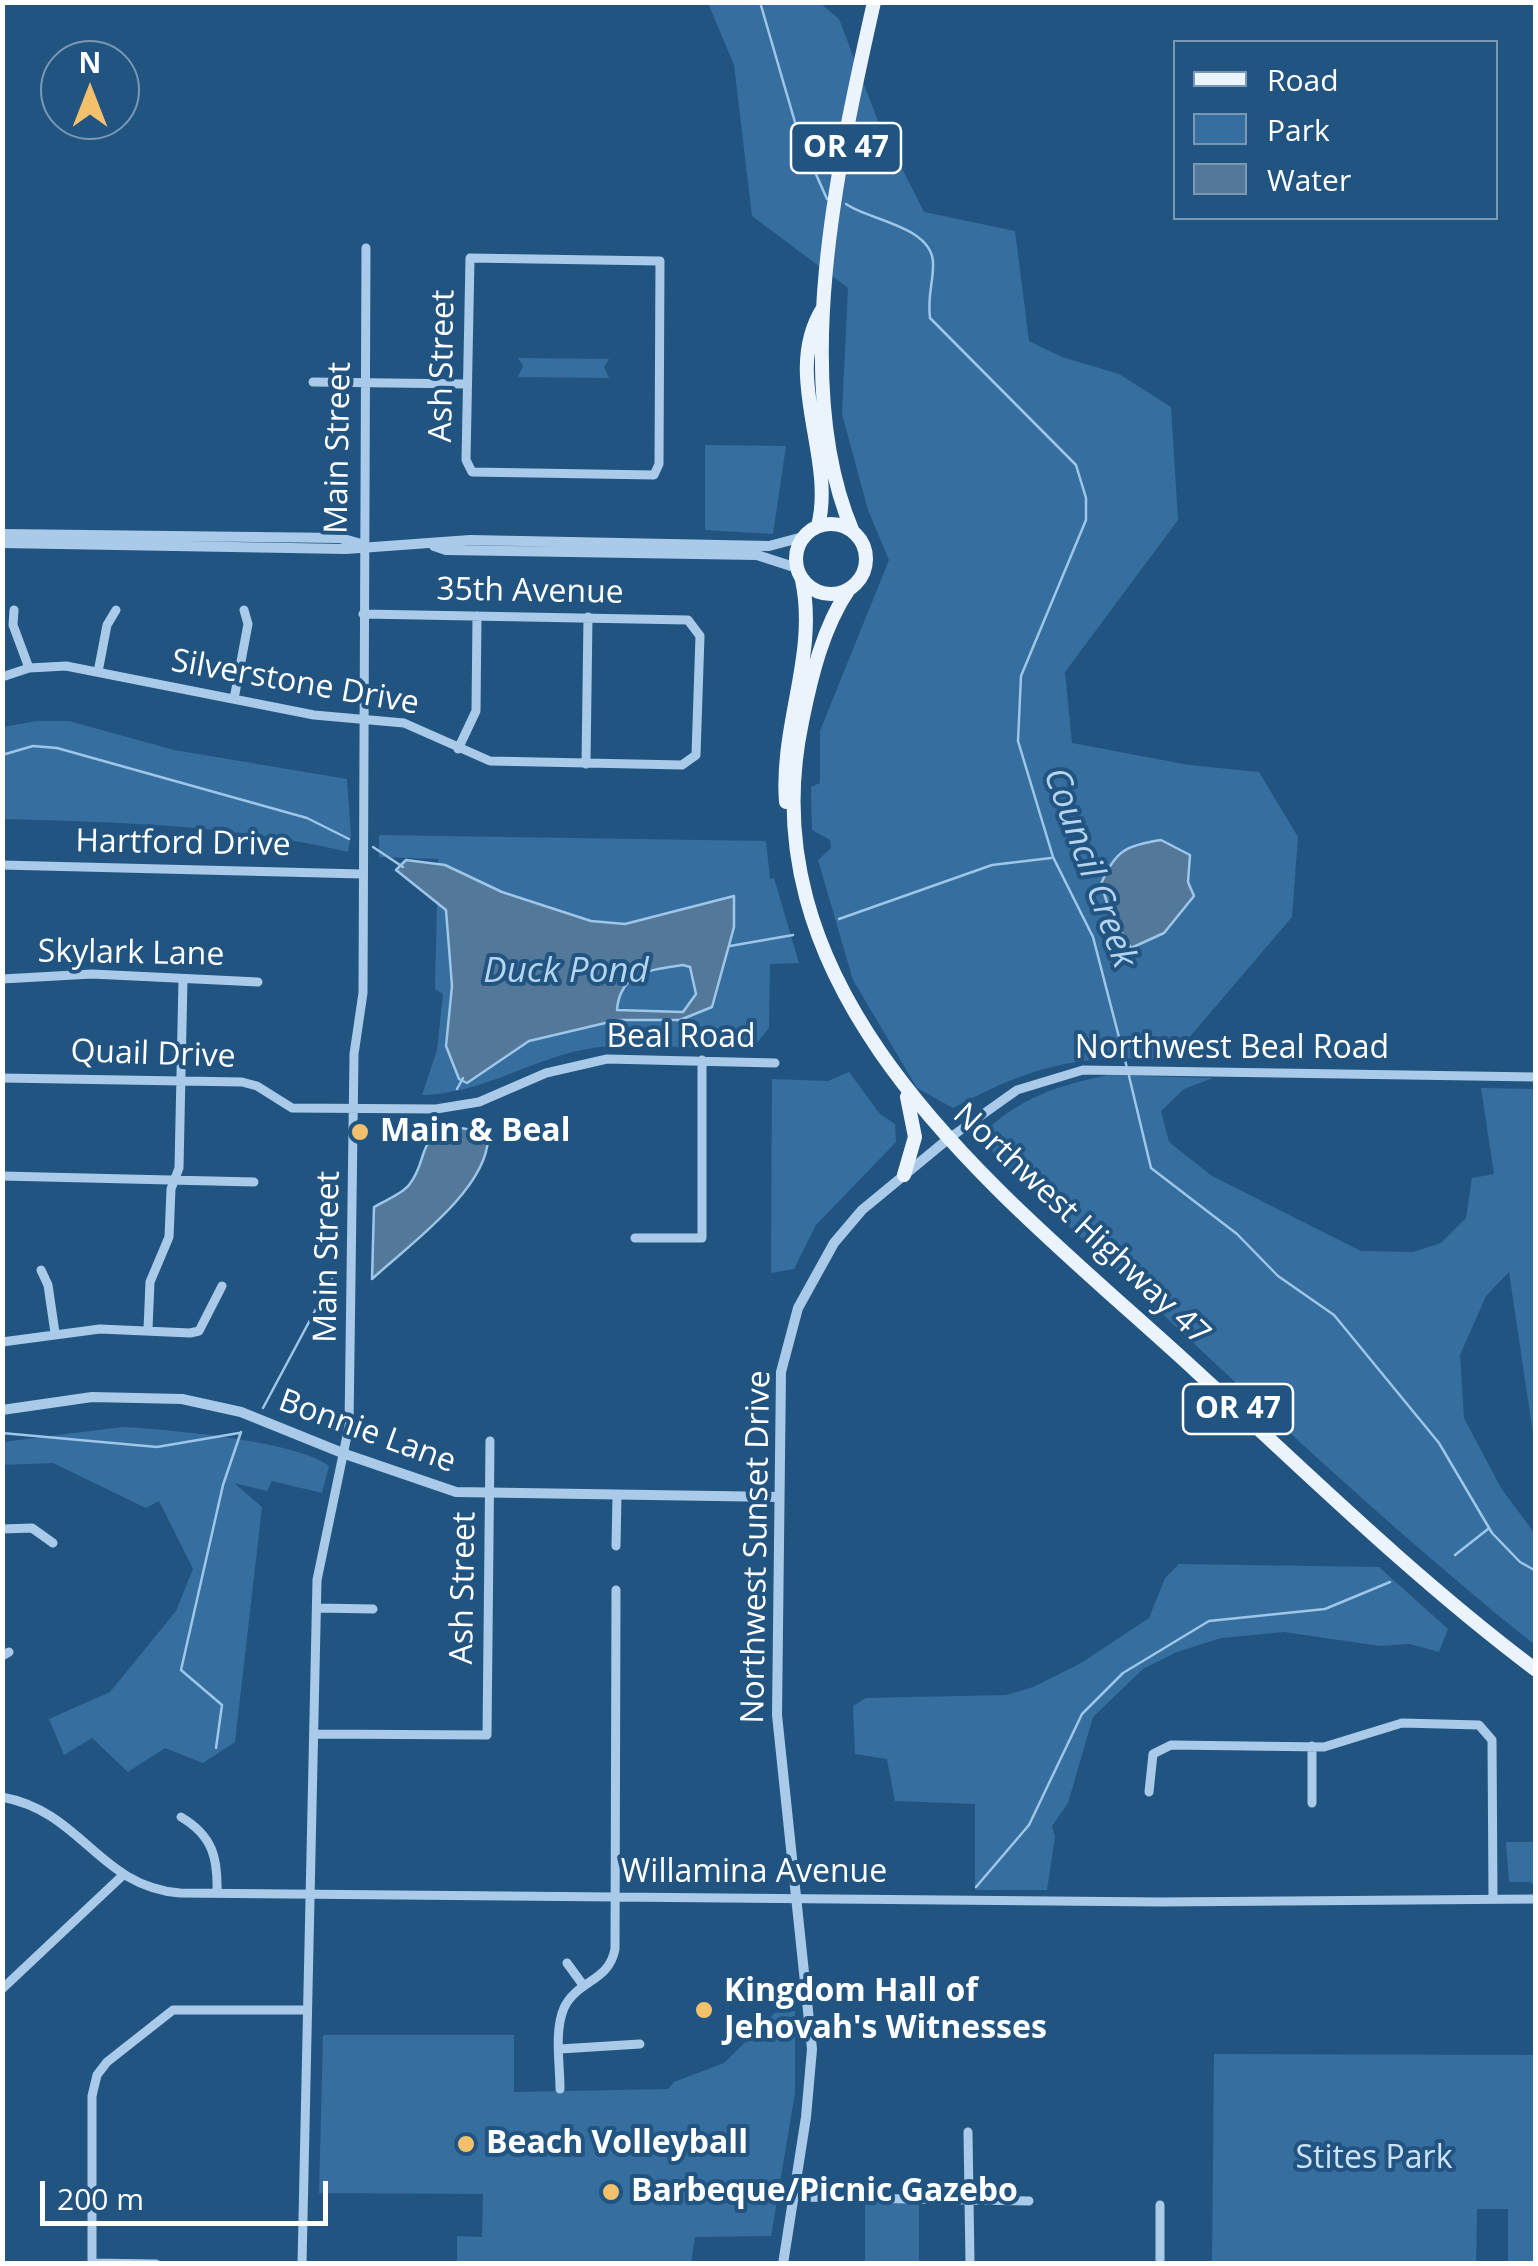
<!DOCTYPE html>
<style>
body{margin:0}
#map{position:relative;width:1538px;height:2266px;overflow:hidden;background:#225481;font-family:"Open Sans",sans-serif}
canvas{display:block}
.frame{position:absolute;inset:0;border:5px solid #fff;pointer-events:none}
.legend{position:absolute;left:1173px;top:40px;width:325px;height:180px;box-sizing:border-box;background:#225481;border:2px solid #7a98b3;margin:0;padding:12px 18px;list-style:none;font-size:30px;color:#fff}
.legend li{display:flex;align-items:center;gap:20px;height:50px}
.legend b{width:50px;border:2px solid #7a98b3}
.north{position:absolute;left:40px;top:40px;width:100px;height:100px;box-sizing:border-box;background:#225481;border:2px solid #7a98b3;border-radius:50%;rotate:0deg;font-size:28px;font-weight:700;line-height:40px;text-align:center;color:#fff}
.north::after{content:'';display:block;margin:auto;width:35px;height:45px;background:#f3c06b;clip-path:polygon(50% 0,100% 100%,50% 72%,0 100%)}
.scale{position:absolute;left:40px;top:2181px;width:288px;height:45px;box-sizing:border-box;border:5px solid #fff;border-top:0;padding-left:12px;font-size:30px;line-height:35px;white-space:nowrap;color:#fff;-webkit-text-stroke:8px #225481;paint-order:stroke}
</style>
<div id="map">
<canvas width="1538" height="2266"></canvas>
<div class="frame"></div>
<ul class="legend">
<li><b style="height:12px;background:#ebf4fd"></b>Road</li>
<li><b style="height:28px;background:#366e9f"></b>Park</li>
<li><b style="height:28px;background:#547899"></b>Water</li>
</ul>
<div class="north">N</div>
<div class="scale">200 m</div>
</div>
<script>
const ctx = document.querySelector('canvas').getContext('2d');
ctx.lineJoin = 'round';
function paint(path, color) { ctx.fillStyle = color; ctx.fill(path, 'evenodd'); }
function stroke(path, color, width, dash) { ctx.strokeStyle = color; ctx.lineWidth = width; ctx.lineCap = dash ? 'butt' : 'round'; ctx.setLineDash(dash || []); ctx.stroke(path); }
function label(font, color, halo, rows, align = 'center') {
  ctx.font = font + ' "Open Sans",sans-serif'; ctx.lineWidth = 8; ctx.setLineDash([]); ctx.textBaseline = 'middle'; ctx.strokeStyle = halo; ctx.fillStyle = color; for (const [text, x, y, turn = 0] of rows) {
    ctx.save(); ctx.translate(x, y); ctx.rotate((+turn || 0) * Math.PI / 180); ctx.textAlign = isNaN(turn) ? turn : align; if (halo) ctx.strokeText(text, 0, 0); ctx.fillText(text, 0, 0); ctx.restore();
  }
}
paint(new Path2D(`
 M708,3H820L839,19L878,121L924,212L1015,231L1029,341L1062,357L1119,374L1171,407L1178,520L1065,672L1072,743L1189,765L1259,772L1298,837L1292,917L1170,1060C1081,1053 1031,1066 953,1108L917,1088L853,980L818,860L831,848L830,840L812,830L811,787L820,783V731L889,560L868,510L842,414L848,288L752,216L734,65Z
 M518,358L609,359L604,367L609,378L518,377L523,366Z
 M705,445L786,446L773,534L705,530Z
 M37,721H69L174,750L347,779L351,835L348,852C236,825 117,822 3,819V727Z
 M379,835L766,841L770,879L774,878L799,963L770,964L769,1028L755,1045C703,1054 646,1040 593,1048C533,1057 484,1094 422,1095L437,1050L443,994L435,989L438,859L379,857Z
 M849,1072L880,1114L895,1124L896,1142L816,1225L794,1269L771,1273L772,1079L828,1081Z
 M1108,1075L1213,1078L1184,1089L1161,1111L1169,1142L1212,1176L1361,1251L1413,1252L1441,1243L1466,1218L1472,1178L1494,1174L1481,1088L1535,1089V1447L1509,1272L1486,1296L1460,1355L1464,1418L1501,1488L1535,1534V1645C1347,1495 1176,1324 999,1161L982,1135C1017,1098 1060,1085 1108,1075Z
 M122,1427C166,1429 298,1441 329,1466L322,1493L272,1481L267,1491L234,1483L262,1507L235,1742L203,1763L165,1748L128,1772L92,1738L64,1755L49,1719L110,1692L176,1611L193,1569L159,1501L146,1508L53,1463L3,1465V1442Z
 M1179,1564L1379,1567L1448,1629L1439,1652L1410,1644L1380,1646L1284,1632L1221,1638L1177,1652L1143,1669L1093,1717L1068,1803L1052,1826L1055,1837L1047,1890H975V1804L895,1801L887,1759L855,1754L853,1706L866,1698L1006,1695L1033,1687L1081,1663L1149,1618L1165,1578Z
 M1506,1842H1535V1886L1530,1882H1509Z
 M795,2011V2093L771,2236L695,2237L691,2263H457V2236L482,2237L483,2194L319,2193L323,2035H514V2092L668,2089L674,2082L724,2063L775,2013Z
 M1214,2054L1535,2055V2263H1508V2209H1477L1476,2263H1212Z
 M865,2203H919V2263L865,2264Z`), '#366e9f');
const water = new Path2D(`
 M1161,840L1190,855L1188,882L1194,896L1164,933L1131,948L1111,915L1101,884C1115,851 1126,845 1161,840Z
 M406,860L445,865L502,892L591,921L625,924L734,896V927L712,1007L680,1020H618L529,1041L467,1083L459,1079L446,1046L452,986L446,910L396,870ZM683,965L690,967L696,994L683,1012L617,1010C620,971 652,970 683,965Z
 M460,1128L480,1131L488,1139C486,1190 409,1245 372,1279L374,1207C384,1201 402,1194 409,1185C431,1157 413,1135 460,1128Z`);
paint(water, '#547899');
stroke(water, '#9dc6e9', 2.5);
stroke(new Path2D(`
 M760,2L799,136L827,199
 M846,204C868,220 931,226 933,262C934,281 927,295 930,318L1076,465L1086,498V520L1021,676L1018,741L1053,857L1093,937L1127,1068
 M2,755L33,746L57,748L307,818L349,839
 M373,847L403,867
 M839,919L992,865L1051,858
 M730,946L793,935
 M1129,1076L1151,1168L1237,1234L1278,1276L1334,1315L1439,1443L1492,1533L1520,1562L1536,1571
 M457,1089L463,1078
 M263,1408L332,1279
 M2,1433L157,1447L239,1433
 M1455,1555L1488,1529
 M216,1748L222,1705L181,1670L223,1485L241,1432
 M976,1887L1029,1825L1082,1714L1123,1673L1209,1621L1325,1609L1390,1582`), '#9dc6e9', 2.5);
stroke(new Path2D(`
 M470,258L660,261L659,464L654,475L472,472L466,460Z
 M313,382L467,384
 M14,610L13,625L29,668
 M98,672L107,625L116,610
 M2,677L29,668L66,666L314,715L404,723L490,761L682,765L696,755L700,636L688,620L363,614
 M234,699L248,624L244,610
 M458,749L476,711L477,616
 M586,764L588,617
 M2,865L362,874
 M2,979L92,974L258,982
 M2,1078L242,1082L257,1086L292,1108L436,1109L479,1102L546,1073L607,1059L775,1063
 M948,1139L1017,1090L1083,1070L1536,1077
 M2,1176L254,1182
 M635,1238H702V1060
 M41,1270L48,1285L55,1333
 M148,1329L150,1282L169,1237L171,1189L179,1168L183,979
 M2,1342L100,1329L190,1333L199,1331L222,1286
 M2,1529L32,1528L53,1543
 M616,1546L617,1496
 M317,1608L373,1609
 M2,1656L9,1652
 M314,1734L487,1735L490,1441
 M1149,1792L1153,1754L1171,1745L1324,1747L1402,1723L1479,1725L1492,1740L1493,1898
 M2,1797C83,1812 98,1886 180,1893L1161,1902L1536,1899
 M1312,1803V1746
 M181,1817C213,1836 218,1858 217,1893
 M567,1963L583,1985
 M2,1989L121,1877
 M560,2049L640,2044
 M560,2089C560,2064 554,2031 564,2008C577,1980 609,1982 615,1949L616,1590
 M968,2132L970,2264
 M794,2197L1029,2201
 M1160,2205V2264
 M92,2263L156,2264
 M92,2264V2096L97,2075L107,2062L173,2010H307
 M302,2264L317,1580L349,1426L354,1054L363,993L366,248`), '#a9cae8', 9);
stroke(new Path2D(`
 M2,534L340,538L361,544
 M2,543L346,549L470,540L769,546L803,537
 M434,546L446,550L757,555L797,568
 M2,1410L92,1397L182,1399L241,1412L345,1454L456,1492L779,1497
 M783,2264L806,2117L812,2049L777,1715L781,1372L798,1308L834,1243L862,1210L948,1139`), '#a9cae8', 10);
stroke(new Path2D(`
 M796 559a35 35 0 1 1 70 0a35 35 0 1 1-70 0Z
 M818,526C836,457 781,374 823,308
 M853,532C788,382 839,158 874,2
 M849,589C823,627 811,677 802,722C742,1006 1014,1203 1196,1371C1307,1473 1415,1579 1536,1670
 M786,802C780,725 818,654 802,580
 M904,1175L915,1137L907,1097`), '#ebf4fd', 14);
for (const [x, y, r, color] of [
 [360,1132,10,"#f3c06b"],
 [704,2010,10,"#f3c06b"],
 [466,2144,10,"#f3c06b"],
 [611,2192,10,"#f3c06b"]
]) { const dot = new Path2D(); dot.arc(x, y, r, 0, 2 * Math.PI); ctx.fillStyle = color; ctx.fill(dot); stroke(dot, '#225481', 4); }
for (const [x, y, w] of [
 [846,148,110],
 [1238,1409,110]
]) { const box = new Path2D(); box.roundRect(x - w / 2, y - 25, w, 50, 8); ctx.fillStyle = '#225481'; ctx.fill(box); stroke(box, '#fff', 2.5); }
label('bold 30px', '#fff', null, [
 ["OR 47",846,148],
 ["OR 47",1238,1409]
]);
label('32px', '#fff', '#225481', [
 ["Ash Street",443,366,-89],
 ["Main Street",339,448,-89],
 ["35th Avenue",530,592,1],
 ["Silverstone Drive",295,683,10],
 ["Hartford Drive",183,844,1],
 ["Skylark Lane",131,954,1],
 ["Beal Road",681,1038],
 ["Northwest Beal Road",1232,1049],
 ["Quail Drive",153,1055,2],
 ["Northwest Highway 47",1081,1225,43],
 ["Main Street",328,1257,-89],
 ["Bonnie Lane",367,1432,20],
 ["Northwest Sunset Drive",757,1547,-89],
 ["Ash Street",464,1588,-89],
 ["Willamina Avenue",754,1873]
]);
label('bold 32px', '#fff', '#225481', [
 ["Main & Beal",380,1132],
 ["Kingdom Hall of",724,1992],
 ["Jehovah's Witnesses",724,2029],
 ["Beach Volleyball",486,2144],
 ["Barbeque/Picnic Gazebo",631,2192]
], 'left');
label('32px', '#cce3f6', '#225481', [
 ["Stites Park",1374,2159]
]);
label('italic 35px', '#b4d4ef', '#225481', [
 ["Council Creek",1089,868,70],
 ["Duck Pond",566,972]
]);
</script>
